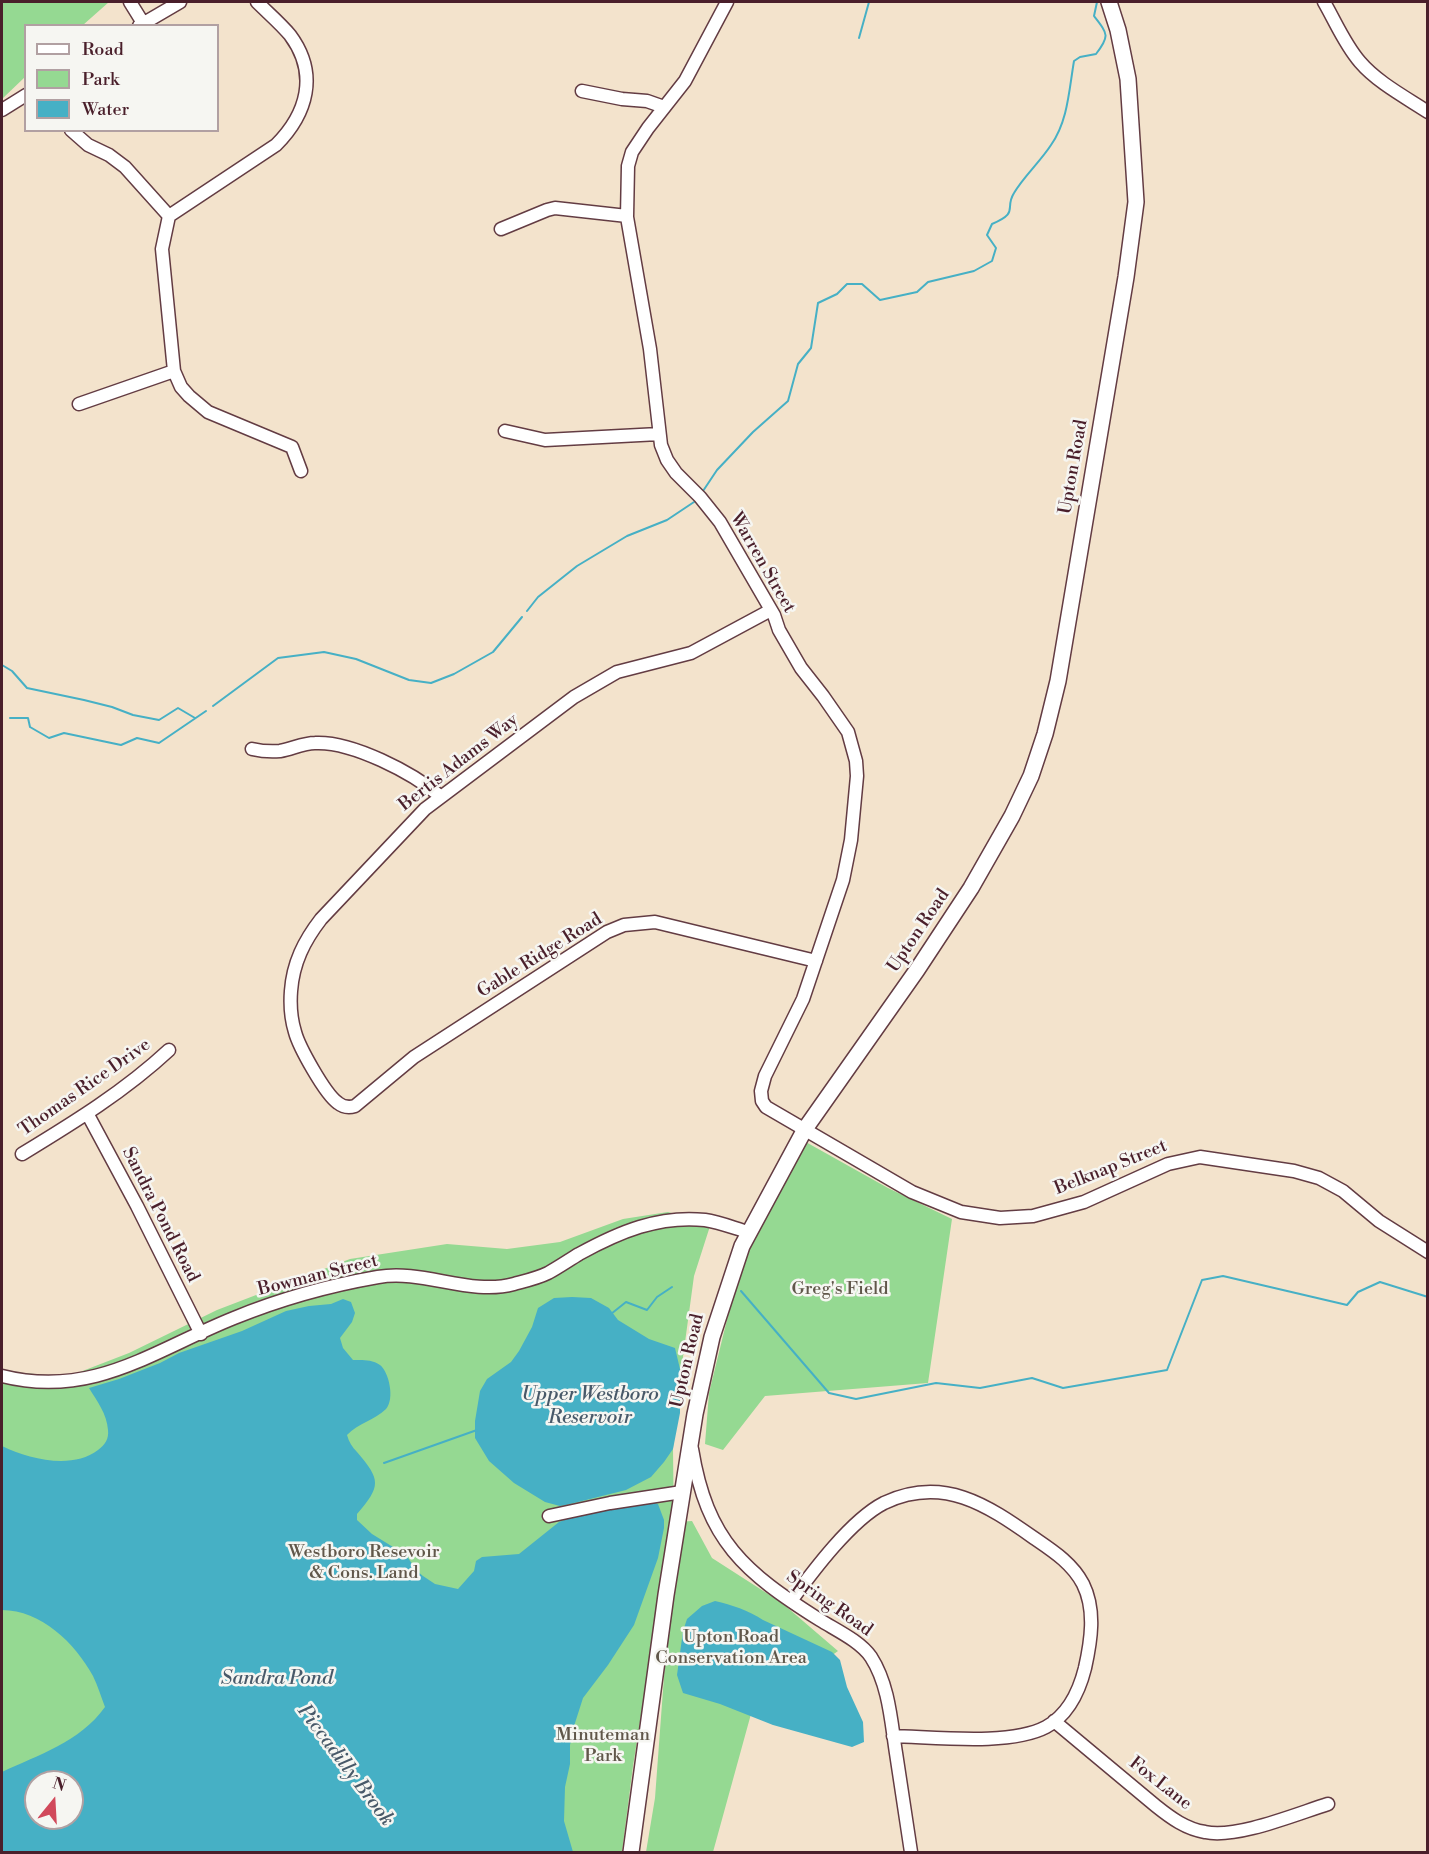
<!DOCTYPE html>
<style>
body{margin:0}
#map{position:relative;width:1429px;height:1854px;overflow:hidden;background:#f3e3cc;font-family:"Libre Bodoni",serif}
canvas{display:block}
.frame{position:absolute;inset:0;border:3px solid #4a1f2b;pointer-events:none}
.legend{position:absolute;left:24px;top:24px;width:195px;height:108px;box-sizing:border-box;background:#f6f6f2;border:2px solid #b1a0a2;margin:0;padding:8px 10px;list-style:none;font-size:18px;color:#4a1f2b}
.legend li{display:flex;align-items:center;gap:12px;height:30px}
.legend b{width:30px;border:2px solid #b1a0a2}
.north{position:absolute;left:24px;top:1770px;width:60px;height:60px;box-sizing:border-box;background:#f6f6f2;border:2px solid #b1a0a2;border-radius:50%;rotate:18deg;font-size:16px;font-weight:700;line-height:24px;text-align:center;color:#4a1f2b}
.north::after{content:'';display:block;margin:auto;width:21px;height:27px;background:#d1495b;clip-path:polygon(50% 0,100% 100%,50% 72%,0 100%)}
</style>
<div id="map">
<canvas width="1429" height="1854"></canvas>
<div class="frame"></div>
<ul class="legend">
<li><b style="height:8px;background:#fff"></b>Road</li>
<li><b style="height:16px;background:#95d992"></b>Park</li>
<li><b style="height:16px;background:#46b0c5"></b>Water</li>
</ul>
<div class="north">N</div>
</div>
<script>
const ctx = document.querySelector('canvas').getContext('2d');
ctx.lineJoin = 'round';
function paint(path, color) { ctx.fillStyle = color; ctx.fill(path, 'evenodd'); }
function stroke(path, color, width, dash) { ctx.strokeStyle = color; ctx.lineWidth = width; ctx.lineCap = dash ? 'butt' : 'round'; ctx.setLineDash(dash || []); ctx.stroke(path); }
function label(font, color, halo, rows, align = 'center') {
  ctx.font = font + ' "Libre Bodoni",serif'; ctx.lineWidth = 5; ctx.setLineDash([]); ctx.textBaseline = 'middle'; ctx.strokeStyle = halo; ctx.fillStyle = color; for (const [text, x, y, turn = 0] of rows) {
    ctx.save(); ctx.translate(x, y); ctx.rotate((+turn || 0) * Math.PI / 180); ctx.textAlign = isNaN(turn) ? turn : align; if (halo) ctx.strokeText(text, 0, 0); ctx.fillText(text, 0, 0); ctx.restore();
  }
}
paint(new Path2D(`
 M2,2H109L83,25L26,26L25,77L2,99Z
 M804,1141L888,1188L952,1219L928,1383L765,1396L723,1450L705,1444L709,1393L738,1275L762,1219Z
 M668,1212L711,1223L694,1276L680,1379L673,1448L674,1540L676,1522L692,1521L712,1558L782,1603L838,1651L751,1714L713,1852H646L655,1798L674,1542L662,1583L633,1766L622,1852H2V1371L67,1377L129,1353L217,1310L350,1259L447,1244L507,1249L560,1242L623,1219ZM36,1782H72V1818H36Z`), '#95d992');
paint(new Path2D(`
 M572,1297L591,1298L609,1308L618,1320L649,1339L675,1348L680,1369V1413L673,1449L664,1462L651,1477L626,1490L566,1505L560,1506L545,1502L514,1483L489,1461L475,1438V1421L480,1391L487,1379L511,1362L519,1351L532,1327L538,1308L554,1298Z
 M343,1299L351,1302L355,1313L352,1322L340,1338L343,1348L353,1360C362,1360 371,1359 380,1365C389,1372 395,1399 386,1409C375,1420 358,1423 347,1435C349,1442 352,1447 357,1452C381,1480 381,1486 357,1514V1520L372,1534L406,1555L417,1571L423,1576L435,1584L458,1589L474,1571L476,1561L482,1557L519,1554L559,1522L581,1514L644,1500L658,1504L664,1520V1528L658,1558L634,1625L608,1665L583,1698L575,1723L570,1745V1764L565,1787L564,1821L573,1852H2V1772C38,1755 80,1742 105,1707C101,1697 98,1686 93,1676C75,1643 41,1610 2,1610V1446C29,1459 72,1470 98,1450C105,1445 109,1439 108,1430C107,1414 97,1401 89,1388L119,1379L160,1363L179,1353L242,1331L286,1311L309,1306L331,1304ZM36,1782H72V1818H36Z
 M715,1601C732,1605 748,1610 763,1620L832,1652L840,1660L847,1687L863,1722L864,1742L852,1747L773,1725L720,1704L683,1693L677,1675L683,1631L687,1619L702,1606Z`), '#46b0c5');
stroke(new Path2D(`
 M859,38L869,2
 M703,491L717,470L753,432L788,401L798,364L811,348L818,303L837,294L847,284H862L880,300L917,292L928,282L974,271L992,261L996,248L987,235L992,224C1020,212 1004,209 1014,193C1024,176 1040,162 1051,145C1068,121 1069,90 1074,61L1080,57L1096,54C1110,36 1108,34 1094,16L1097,2
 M527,611L538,597L577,566L627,536L667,520L694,502
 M2,665L12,671L27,688L84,700L112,707L133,715L159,720L178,708L195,718
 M213,706L278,658L324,652L356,659L409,680L431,683L454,674L493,652L522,617
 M10,718H28L30,727L49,738L64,733L121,745L137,738L159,743L206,711
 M741,1291L829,1393L856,1399L936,1383L980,1388L1032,1378L1063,1388L1167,1370L1202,1280L1223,1276L1347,1305L1358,1292L1380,1282L1428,1297
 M611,1314L626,1302L647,1310L657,1297L672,1287
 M384,1463L477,1430`), '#46b0c5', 2);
const minor = new Path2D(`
 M130,2L143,23
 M257,2C268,13 280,23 290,35C319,74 307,114 276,145L169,216L162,249L174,371L181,387L189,396L208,412L292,447L301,471
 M727,2L685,81L648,128L632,152L628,166L627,217L650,349L661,445L667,460L676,473L700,497L720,522L774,615L779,630L801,668L823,696L848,732L856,761L857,776L851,840L843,880L803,999L765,1076L761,1091L762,1101L766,1107L912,1192L961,1212L1000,1218L1033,1216L1084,1202L1168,1164L1200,1157L1294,1171L1319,1178L1343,1191L1379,1221L1428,1252
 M1324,2C1335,21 1345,45 1360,62C1377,82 1405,97 1428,112
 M139,26L180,2
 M582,91L622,99L647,101L664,107
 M2,110L26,95
 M71,130L88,145L109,155L125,167L169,216
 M501,229L547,210L555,208L627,216
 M79,404L174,371
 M505,431L545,440L659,434
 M771,610L691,653L617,672L574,697L425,809L321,919C304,941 293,963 291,991C290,1004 291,1019 295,1032C299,1047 325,1094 338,1103C343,1107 348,1108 355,1106L414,1057L607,932L624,925L655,922L816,961
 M252,749C261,751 270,752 280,751C292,749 303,743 315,743C352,741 413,773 440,796
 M87,1113L137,1206L201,1334
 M22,1154C73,1123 125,1091 169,1050
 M2,1376C93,1399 154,1350 234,1318C278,1300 332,1285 378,1277C423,1269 470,1296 514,1284C525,1281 538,1278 548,1273C559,1267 569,1260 579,1254C619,1232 659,1215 705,1220C719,1222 734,1228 748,1232
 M692,1449C707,1541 744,1572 820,1620C836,1630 860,1641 871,1657C889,1685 891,1721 896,1753C901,1787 906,1820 911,1852
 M549,1516L610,1503L682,1492
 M791,1601C813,1571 851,1520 884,1503C943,1475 987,1505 1034,1538C1053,1551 1072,1563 1083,1584C1096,1610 1091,1641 1085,1668C1079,1692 1068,1715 1046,1727C1010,1746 935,1737 893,1736
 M1054,1721L1156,1806C1171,1818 1186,1829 1205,1832C1236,1839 1296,1814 1328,1804`);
const major = new Path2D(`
 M631,1852L666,1595L695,1414L712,1337L742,1246L805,1129L917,970L971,888L1012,816L1031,776L1045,734L1058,681L1126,277L1136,202L1128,79L1118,30L1109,2`);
stroke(minor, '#633c43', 15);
stroke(major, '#633c43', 18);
stroke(minor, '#fff', 12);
stroke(major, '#fff', 15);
label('18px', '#4a1f2b', '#f6f6f2', [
 ["Upton Road",1074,467,-80],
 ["Warren Street",762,563,60],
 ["Bertis Adams Way",459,763,-38],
 ["Upton Road",919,931,-56],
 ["Gable Ridge Road",540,956,-32],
 ["Thomas Rice Drive",85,1088,-35],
 ["Belknap Street",1111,1168,-22],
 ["Sandra Pond Road",160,1215,63],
 ["Bowman Street",318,1276,-14],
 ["Upton Road",688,1361,-77],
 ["Spring Road",829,1604,35],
 ["Fox Lane",1160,1784,38]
]);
label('18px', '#60574a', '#f6f6f2', [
 ["Greg's Field",840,1290],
 ["Westboro Resevoir",364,1553],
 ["& Cons. Land",364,1574],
 ["Upton Road",731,1638],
 ["Conservation Area",731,1659],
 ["Minuteman",603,1736],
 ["Park",603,1757]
]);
label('italic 20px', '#485969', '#f6f6f2', [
 ["Upper Westboro",590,1395],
 ["Reservoir",590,1418],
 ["Sandra Pond",277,1679],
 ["Piccadilly Brook",345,1766,53]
]);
</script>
